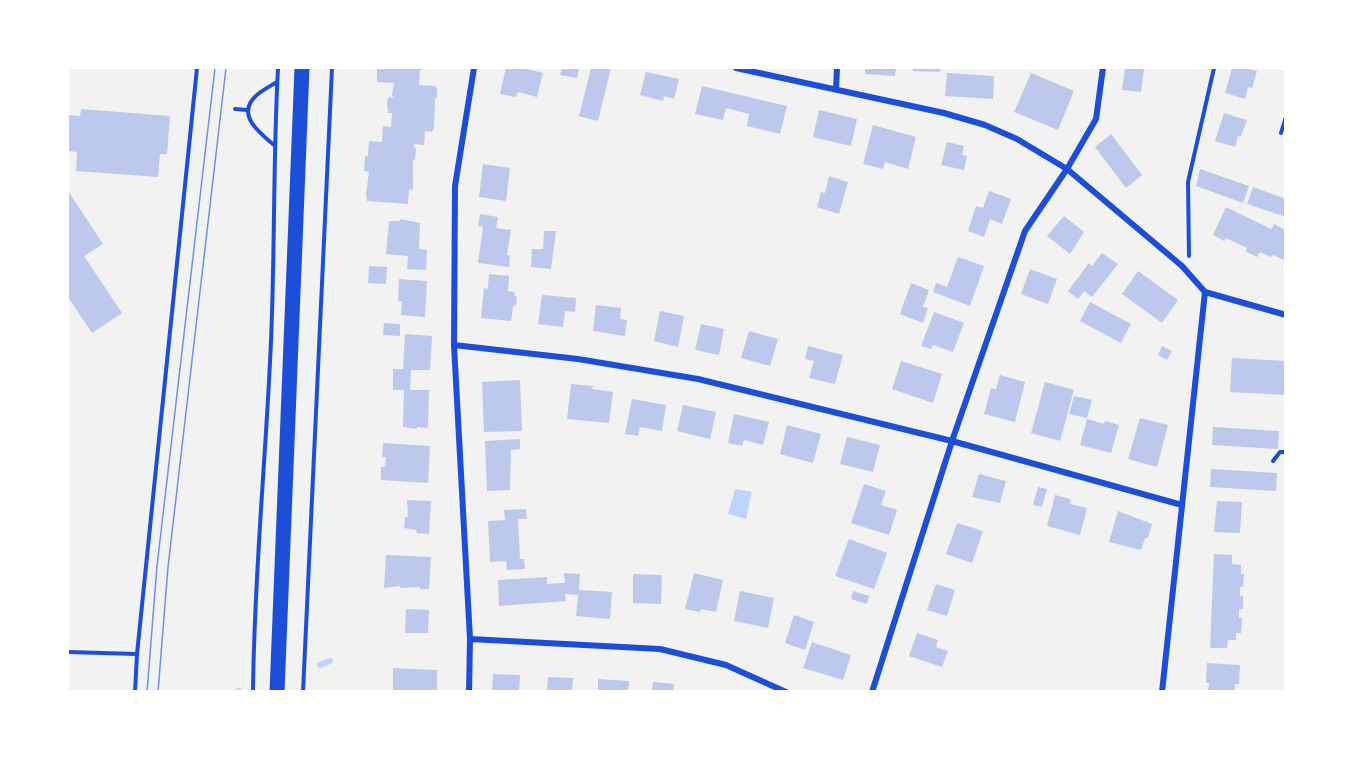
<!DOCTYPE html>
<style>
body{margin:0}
#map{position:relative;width:1353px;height:759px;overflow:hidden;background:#f2f2f2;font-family:"Open Sans",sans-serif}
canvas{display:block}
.frame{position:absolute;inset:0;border:69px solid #fff;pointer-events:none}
</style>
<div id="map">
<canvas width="1353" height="759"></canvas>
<div class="frame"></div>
</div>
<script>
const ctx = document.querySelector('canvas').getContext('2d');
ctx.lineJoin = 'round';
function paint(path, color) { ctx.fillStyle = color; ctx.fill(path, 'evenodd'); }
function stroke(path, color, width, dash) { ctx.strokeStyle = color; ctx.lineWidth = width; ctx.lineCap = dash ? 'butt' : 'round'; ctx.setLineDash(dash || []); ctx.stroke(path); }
paint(new Path2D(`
 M735,489L752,492L746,519L728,514Z`), '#bfd3fe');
stroke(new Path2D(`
 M320,665L330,661
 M237,692L239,691`), '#bfd3fe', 6);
paint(new Path2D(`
 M377,68H422V70H420L419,85L436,86L437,90V98H435L434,128L432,132L425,131L424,145L414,144V148H416L415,160H413V190L409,189L408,204L367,201L366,194L369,172L364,171L365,156H368L369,141L382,142L383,126L391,127L392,113H388L387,101L389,97L393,98L392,95L394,83L377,82Z
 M506,68H523L543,73L537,97L518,92L516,97L500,94Z
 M562,68H579L577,78L560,75Z
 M591,68H611L598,121L579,116Z
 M865,68H896L895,76L865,74Z
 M913,68H940V72L913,71Z
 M1125,68H1144L1141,92L1122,90Z
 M1232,68H1244L1257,71L1252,88L1248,87L1245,99L1225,93Z
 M646,72L679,79L674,99L664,96L663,101L640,95Z
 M947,73L994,76L993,99L945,96Z
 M1031,73L1074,91L1058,130L1014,112Z
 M702,86L787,106L780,134L747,126L749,114L726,108L723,120L695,114Z
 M81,109L170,116L167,154H160L158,177L76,171L77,152L68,151V115L80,116Z
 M819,110L857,119L851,146L813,137Z
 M1224,113L1247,120L1241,136H1238L1235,147L1215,141Z
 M873,125L916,137L908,169L885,162L883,169L863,164Z
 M1111,134L1142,175L1126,188L1095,147Z
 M947,142L964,146L962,155L967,156L964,170L941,165Z
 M483,164L510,168L506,201L479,197Z
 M1200,169L1249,186L1243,203L1196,186Z
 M829,176L848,182L839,214L817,207L821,192L825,193Z
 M1253,187L1286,199V217L1247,204Z
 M68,191L103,244L84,256L122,313L92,333L68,297Z
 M989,191L1011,199L1002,224L990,219L984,237L968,231L976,206L983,208Z
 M1226,207L1271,229L1274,224L1286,230V261L1273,255L1271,257L1260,252L1257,257L1245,251L1247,248L1226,238L1224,241L1213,235Z
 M480,214L498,217L496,228L511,230L507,255H510L509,267L478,263L483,227L478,226Z
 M1064,216L1084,232L1070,254L1047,236Z
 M400,219L420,223L419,249L427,250L426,270L407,269L408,256L386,254L389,221H400Z
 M544,231H556L551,269L531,267L532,249H543Z
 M1102,253L1118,264L1092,297L1084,291L1078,299L1068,291L1089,263L1092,266Z
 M958,257L984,266L970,306L933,292L936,283L947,287Z
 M369,266L387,267L386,284L368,283Z
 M1030,269L1057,279L1048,304L1021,294Z
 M1138,271L1178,300L1162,323L1122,294Z
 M489,274L509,276L508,291L515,292L514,295L517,297L516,305L513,307L511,321L481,318L484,288L488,289Z
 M399,279L427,281L425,317L401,315L402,301H398Z
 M911,283L929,290L923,307L928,308L923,323L900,314Z
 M542,295L576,298L575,312L565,311L563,327L538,324Z
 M1090,302L1131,324L1121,343L1080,321Z
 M596,305L621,308L620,319L627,320L625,336L593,331Z
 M660,311L684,316L678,347L654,341Z
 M934,312L964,323L953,352L933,345L931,349L921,346Z
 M384,323L400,324V336L383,335Z
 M701,324L724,329L719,355L695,350Z
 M749,331L778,339L770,366L741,358Z
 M405,334L432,336L430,370H411L410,390H429L428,428L417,427V429L403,427L404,390H393V369H403Z
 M808,346L843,355L835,384L809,378L814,361L805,359Z
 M1162,346L1172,351L1167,360L1158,355Z
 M1232,358L1286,361V395L1230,392Z
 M901,361L942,374L933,403L892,389Z
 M1000,375L1025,382L1015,422L984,414L991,388L996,389Z
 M520,380L522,431L484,432L482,382Z
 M1045,382L1074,390L1060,441L1031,433Z
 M571,384L593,386L592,389L613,392L609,423L567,419Z
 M1074,396L1092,400L1087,418L1069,414Z
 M632,399L666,405L662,431L640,427L638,436L625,434Z
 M683,405L716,412L710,439L677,431Z
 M734,414L769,422L763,445L744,440L742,446L728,443Z
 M1140,418L1168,425L1157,467L1128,459Z
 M1087,419L1104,424L1105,421L1119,425L1111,453L1080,445Z
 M787,425L821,434L813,463L780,454Z
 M1213,427L1279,431L1278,449L1212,445Z
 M847,437L880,445L873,472L840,464Z
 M520,439V449L511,450L510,490L487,491L485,441Z
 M383,443L430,446L428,483L381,480V467H385L386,457H382Z
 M1211,469L1277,473L1276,491L1210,487Z
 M979,474L1006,481L1000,503L972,497Z
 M864,484L886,491L881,505L897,510L889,535L851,523Z
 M1038,487L1047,489L1042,507L1033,505Z
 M1055,495L1071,499L1070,504L1087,508L1080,535L1047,526Z
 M407,500L431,501L429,534L417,533L416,530L404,528L405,517H408Z
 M1217,501L1242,502L1240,533L1214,532Z
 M526,509L527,519H518L520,559H524L525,569L507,570L506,561L490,562L488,521L505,520L504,510Z
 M1118,511L1152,524L1148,538H1145L1141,550L1109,542Z
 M957,523L983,531L972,563L946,554Z
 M849,539L887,553L874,589L835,576Z
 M1214,554L1232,555V564L1241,565V574H1244L1243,587H1240V596H1243V609H1239V618H1242L1241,633H1236V640H1228L1227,648H1210Z
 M386,555L431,557L429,589H420V587L400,588V586L384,588Z
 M564,573L580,574L579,590L612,592L610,619L576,616L578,595L565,594L566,601L499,606L498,580L547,577V584L565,583Z
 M694,573L723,580L716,612L701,609L700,612L685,609Z
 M633,574L662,575L661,604L633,603Z
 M936,584L955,590L947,616L927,610Z
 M740,591L774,598L768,628L734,621Z
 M853,591L869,596L867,604L851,599Z
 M406,609L429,610L428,633H405Z
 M794,615L814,622L805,650L785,643Z
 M917,633L938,640L936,647L948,651L942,667L909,656Z
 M812,642L851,655L843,680L803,668Z
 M1207,663L1240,665L1239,684H1235V692H1208L1209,683H1206Z
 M393,668L437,670V692H393Z
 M493,674L520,675L519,692H492Z
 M548,677L573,678L572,692H547Z
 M598,679L629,681L628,692H598Z
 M653,682L674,684L673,692H652Z`), '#bdc9ec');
stroke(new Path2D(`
 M235,109L247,110
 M1281,133L1286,117
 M274,145C261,134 238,117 253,99C258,92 269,87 277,82
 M1189,256L1188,182L1214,68
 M1273,461L1280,452H1286
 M68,652L137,654
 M135,692L137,654L197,68
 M253,692C254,575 266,458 271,341C275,250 273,159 278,68
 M303,692L332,68`), '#1d4ed8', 4);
stroke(new Path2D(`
 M736,68L944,113L985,125L1017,139L1067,169L1182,266L1205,292L1286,315
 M836,89L837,68
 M454,345L578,359L698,379L952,441L1182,505
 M470,639L660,649L726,665L786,692
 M469,692L470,639L454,345L455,186L474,68
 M872,692L952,441L1025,231L1067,169L1096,119L1103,68
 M1162,692L1205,292`), '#1d4ed8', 6);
stroke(new Path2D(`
 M277,692L302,68`), '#1d4ed8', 15);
stroke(new Path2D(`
 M147,692L157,566L215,68
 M158,692L168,567L226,68`), '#7290e2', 1.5);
</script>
